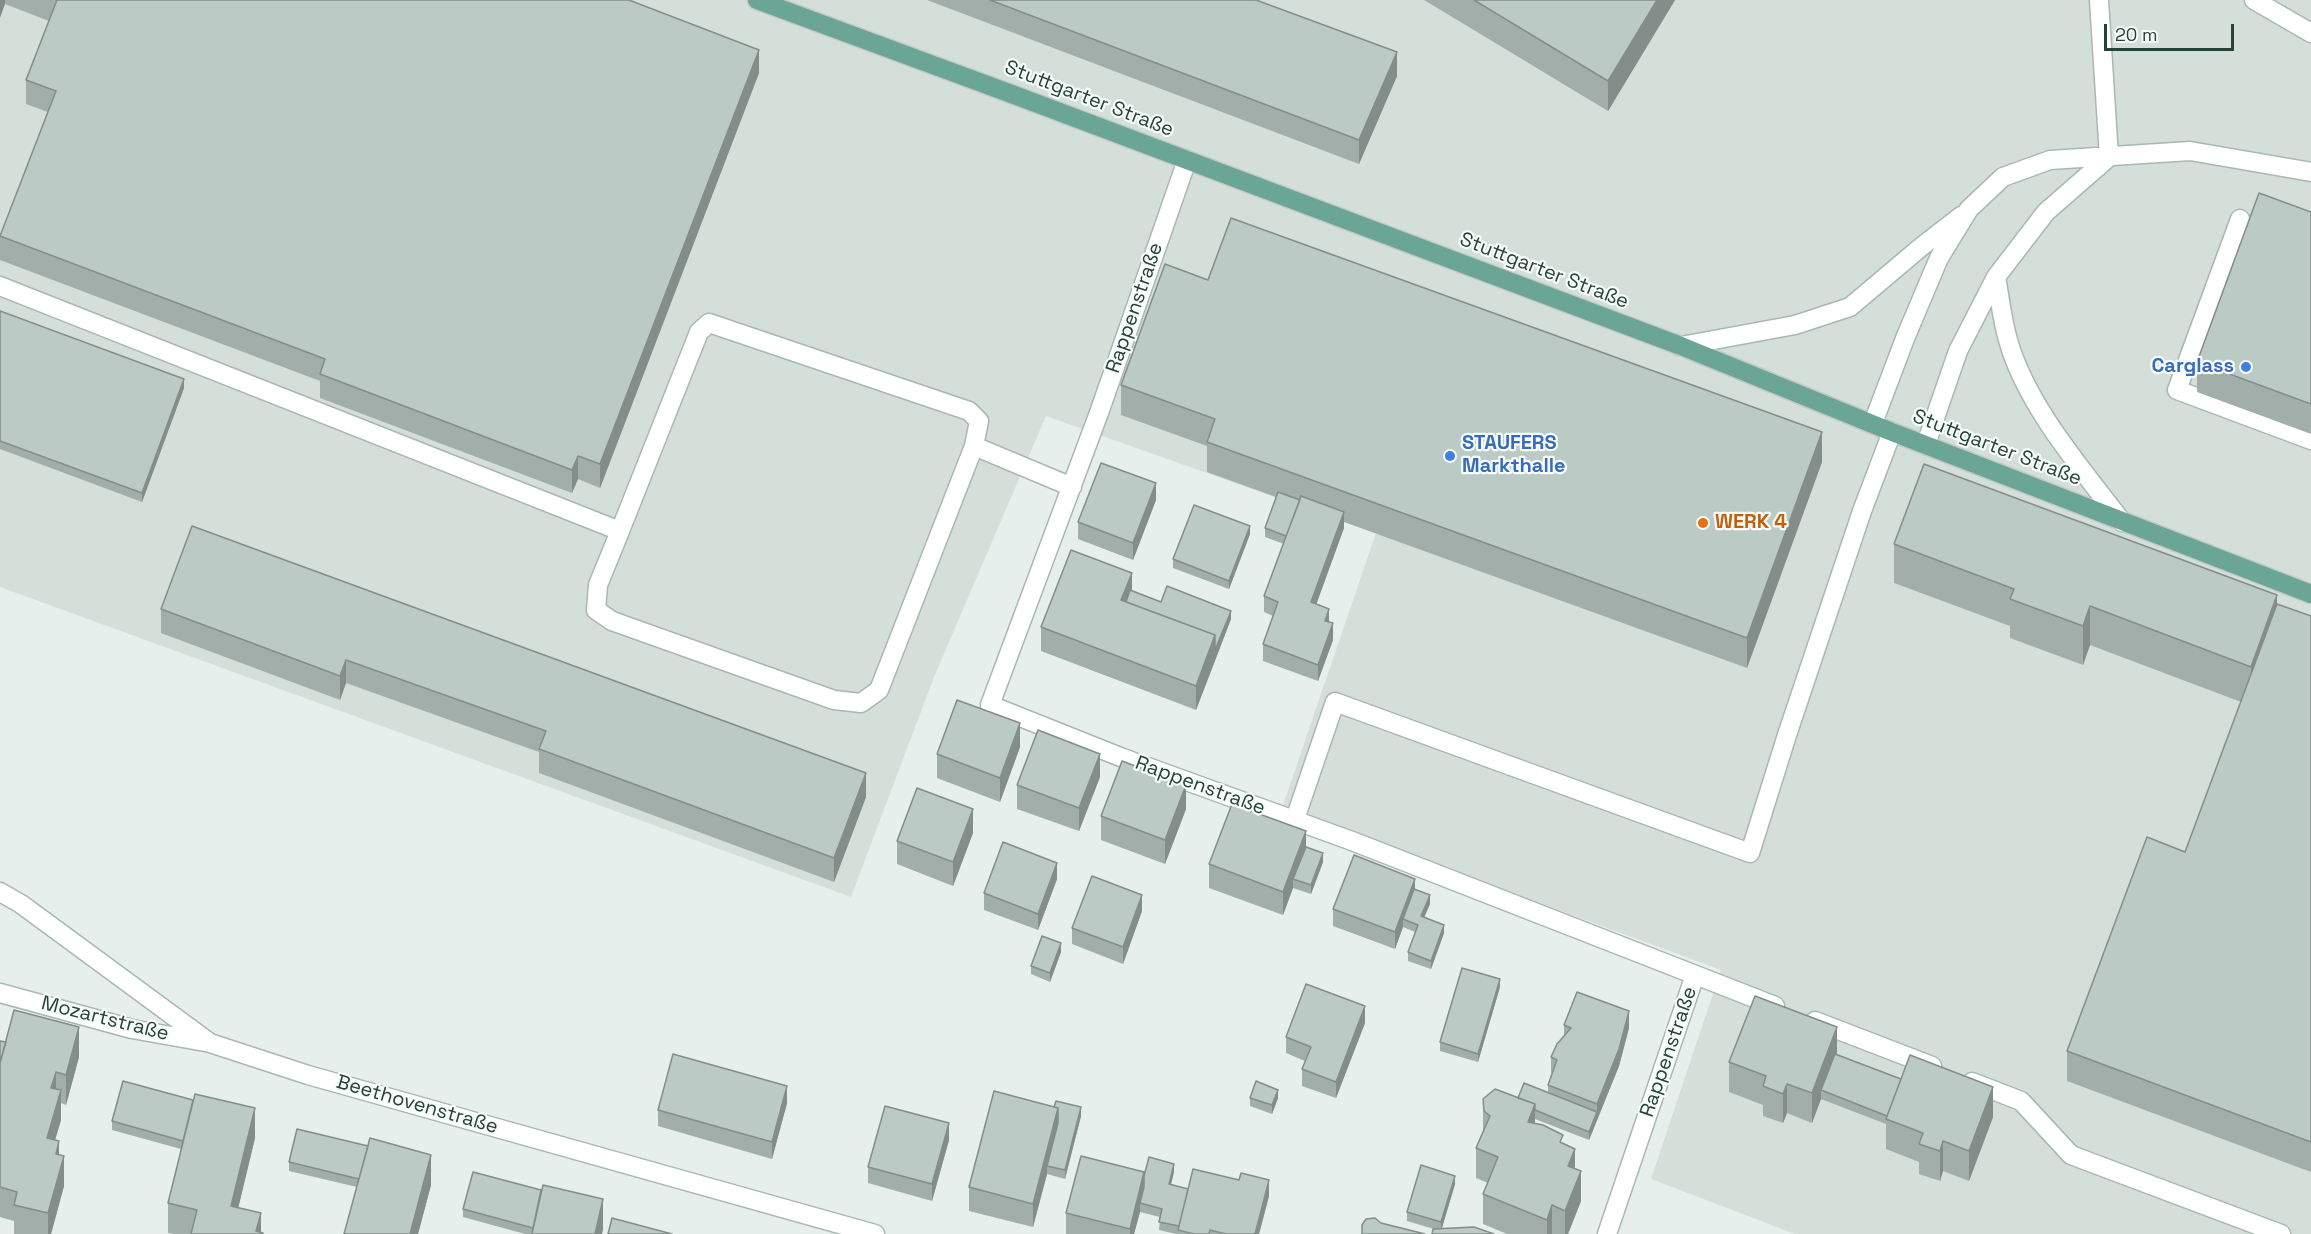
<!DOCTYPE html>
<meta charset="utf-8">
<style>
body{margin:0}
#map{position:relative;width:2311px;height:1234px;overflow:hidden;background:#e6efeb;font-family:"Space Grotesk",sans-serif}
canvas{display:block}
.scale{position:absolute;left:2104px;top:24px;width:130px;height:27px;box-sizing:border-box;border:3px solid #24423a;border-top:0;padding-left:8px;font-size:18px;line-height:21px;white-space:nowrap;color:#24423a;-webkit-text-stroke:4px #f7fbf9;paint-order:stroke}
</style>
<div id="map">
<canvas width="2311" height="1234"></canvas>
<div class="scale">20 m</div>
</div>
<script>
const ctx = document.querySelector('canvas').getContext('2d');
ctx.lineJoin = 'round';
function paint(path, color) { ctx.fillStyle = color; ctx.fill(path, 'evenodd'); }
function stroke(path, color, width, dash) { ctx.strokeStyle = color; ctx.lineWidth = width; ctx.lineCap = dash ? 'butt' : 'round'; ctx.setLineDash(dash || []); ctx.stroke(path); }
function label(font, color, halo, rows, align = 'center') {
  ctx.font = font + ' "Space Grotesk",sans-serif'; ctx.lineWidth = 4.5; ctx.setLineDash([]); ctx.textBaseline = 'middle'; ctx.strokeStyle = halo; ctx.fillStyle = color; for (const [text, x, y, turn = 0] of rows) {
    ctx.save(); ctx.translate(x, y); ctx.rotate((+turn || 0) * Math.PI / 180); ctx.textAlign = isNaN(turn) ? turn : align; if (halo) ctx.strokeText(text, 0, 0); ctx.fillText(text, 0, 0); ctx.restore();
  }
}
paint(new Path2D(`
 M0,0H2311V1234H1795L1651,1179L1721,970L1282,808L1376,533L1046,416L934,677L851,897L0,587Z`), '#d4dfda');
const minor = new Path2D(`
 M2099,0L2109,157
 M2254,0L2311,33
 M1187,160L1100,410L990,705L1123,758L1352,841L1775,1006
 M2240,219L2177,390L2311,440
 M1996,277C2000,298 2002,320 2008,340C2026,405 2082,469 2122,522
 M0,286L620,531L598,585L596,610L612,621L834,700L861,703L879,690L974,446L1072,487
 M1681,346L1795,325L1850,307L1921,247L1961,216
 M1873,423L1906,336L1939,258L1969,209L2003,177L2050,160L2190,151L2311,172
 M1926,444L1958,351L1996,277L2046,212L2109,157
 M620,531L699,332L709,323L969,411L979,421L974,446
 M1295,819L1335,702L1750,853L1787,735L1862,511L1892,432
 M0,892L21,904L210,1043L308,1075L875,1234
 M0,993L132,1029L205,1042
 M1815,1021L1932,1066
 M1972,1082L2021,1101L2071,1155L2281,1234
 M1607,1234L1695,975`);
const major = new Path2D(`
 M757,0L1017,96L1681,346L1892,432L2311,594`);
stroke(minor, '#a8b8b2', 21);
stroke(major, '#c2cac8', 21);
stroke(minor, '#fff', 18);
stroke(major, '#6aa596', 18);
paint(new Path2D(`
 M0,0H629L759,73L600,488L578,479L572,493L320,398V381L0,260V236L48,112L26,104V80L49,21L5,4Z
 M927,0H1256L1397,76L1359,164Z
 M1424,0H1675L1608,111Z
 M2311,212V434L2197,392V362Z
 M1208,280L1822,462L1747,668L1344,522V528L1316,604L1329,622L1333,640L1318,681L1263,661V644L1273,616L1264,612V596L1284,544L1265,537V528L1276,497L1207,472V446L1121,415V385Z
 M0,311L184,388L142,502L0,449Z
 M1156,500L1133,560L1078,539V522Z
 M1250,534L1229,589L1173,568V559Z
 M1894,544L2277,604L2311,616V1172L2067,1081V1051L2185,852L2241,702L2090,645L2083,665L2010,638V626L1894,583Z
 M1132,591L1161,602L1231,619L1196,710L1041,651V627Z
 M161,609L866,797L834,882L539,773V752L346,683L340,700L161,633Z
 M1020,747L1000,802L937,778V754Z
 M1100,777L1079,831L1017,809V785Z
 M1186,809L1165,864L1101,840V816Z
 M973,833L953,886L897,864V841Z
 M1306,847L1323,862L1311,894L1293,888L1283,915L1209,888V864Z
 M1057,879L1038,930L984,910V893Z
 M1415,890L1430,904L1424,917L1444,933L1431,969L1408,961V952L1415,932L1403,927L1395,949L1333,926V909Z
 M1142,911L1123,964L1072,944V928Z
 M1061,952L1050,982L1031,974V966Z
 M1500,987L1478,1062L1440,1051V1042Z
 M1365,1023L1336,1098L1302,1086V1069L1305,1061L1286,1053V1037Z
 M1564,1025L1629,1028L1619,1066L1589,1140L1535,1119V1123L1563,1144L1575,1169L1581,1201L1568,1234H1507L1483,1224V1194L1488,1183L1476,1178V1148L1483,1131V1099L1518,1098L1548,1093V1085L1552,1074L1551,1073V1057L1564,1035Z
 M0,1041L79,1057L66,1105L61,1103V1120L55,1140L59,1155L64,1186L51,1234H14V1221L0,1217Z
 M1837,1055L1993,1117L1969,1181L1943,1171L1940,1181L1919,1174V1162L1886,1149V1124L1821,1099L1812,1123L1787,1113L1783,1123L1763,1116V1105L1729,1092V1062Z
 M1250,1098H1278L1272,1114L1250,1106Z
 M787,1103L772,1159L658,1126V1110Z
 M1054,1107L1081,1116L1065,1179L1047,1174L1033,1227L969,1211V1187Z
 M112,1121L255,1138L238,1208L263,1234H174L168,1233V1203L181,1149L112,1130Z
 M949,1140L932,1201L868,1183V1167Z
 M289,1162L431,1185L418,1234H344L357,1187L289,1171Z
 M1174,1172L1171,1184L1188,1189L1269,1196L1259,1234H1176L1159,1230L1160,1217L1140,1212L1134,1234H1066V1213L1144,1176Z
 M1455,1184L1442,1228L1434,1229L1407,1221V1212Z
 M463,1209L603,1229L602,1234H525L463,1217Z`), '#a1aea9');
paint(new Path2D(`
 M0,0H5V4L0,18Z
 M1657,0H1675L1608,111V81Z
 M759,50V73L600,488V464Z
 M1397,52V76L1359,164V140Z
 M184,379V388L142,502V493Z
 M1822,432V462L1747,668V638Z
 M578,456V479L572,493V470Z
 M1156,483V500L1133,560V543Z
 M1344,512V528L1311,619V602Z
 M1250,526V534L1229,589V581Z
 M1132,573V596L1124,616L1121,600Z
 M2277,595V634L2251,706V667Z
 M2090,606V645L2083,665V626Z
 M1329,609V626L1325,621Z
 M1231,611V619L1196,710V686L1215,635Z
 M1333,623V640L1318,681V665Z
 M346,660V683L340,700V676Z
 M1020,723V747L1000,802V778Z
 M1100,754V777L1079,831V808Z
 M866,773V797L834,882V858Z
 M1186,785V809L1165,864V840Z
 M973,809V833L953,886V862Z
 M1306,831V855L1293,879V888L1283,915V892Z
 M1323,853V862L1311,894V885Z
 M1057,863V879L1038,930V914Z
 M1415,879V895L1403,919V927L1395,949V932Z
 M1142,895V911L1123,964V947Z
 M1430,895V904L1421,925V916Z
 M1444,925V933L1431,969V961Z
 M1061,943V952L1050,982V973Z
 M1500,979V987L1478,1062V1054Z
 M1365,1006V1023L1336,1098V1082Z
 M1629,1011V1028L1619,1066L1589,1140V1132L1597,1112V1104Z
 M79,1027V1057L66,1105V1075Z
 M1837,1027V1057L1821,1090V1099L1812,1123V1093Z
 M56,1072V1102L51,1088Z
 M1787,1084V1113L1783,1123V1094Z
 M787,1086V1103L772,1159V1142Z
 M1993,1087V1117L1969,1181V1151Z
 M61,1090V1120L47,1167V1138Z
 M1278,1090V1098L1272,1114V1105Z
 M1535,1104V1134L1528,1122Z
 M1081,1107V1116L1065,1179V1170Z
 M255,1108V1138L232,1234L231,1206Z
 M1058,1108V1132L1047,1166V1174L1033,1227V1204Z
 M949,1123V1140L932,1201V1184Z
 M59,1141V1171L56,1154Z
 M1943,1141V1171L1940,1181V1151Z
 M1575,1149V1179L1568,1166Z
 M431,1155V1185L418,1234H410Z
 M64,1156V1186L51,1234H48V1213Z
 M1174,1164V1172L1169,1192V1184Z
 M1581,1171V1201L1568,1234H1565V1211Z
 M1144,1172V1196L1140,1203V1212L1134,1234H1130V1229Z
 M1455,1176V1184L1441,1231V1222Z
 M1269,1180V1196L1259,1234H1255Z
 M603,1199V1229L602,1234H595Z
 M1552,1205V1234H1547V1220Z
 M261,1213V1234L256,1231Z`), '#838d89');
const building = new Path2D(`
 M56,0H629L759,50L600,464L578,456L572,470L320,374L325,359L0,236L56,91L26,80L57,0Z
 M990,0H1256L1397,52L1359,140Z
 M1474,0H1657L1608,81Z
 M2259,193L2311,212V404L2197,362Z
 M1231,218L1822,432L1747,638L1207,442L1215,419L1121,385L1165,264L1208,280Z
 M0,311L184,379L142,493L0,441Z
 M1101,463L1156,483L1133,543L1078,522Z
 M1924,464L2277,595L2251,667L2090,606L2083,626L2010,599L2014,589L1894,544Z
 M1278,492L1300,500L1286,536L1265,528Z
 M1301,496L1344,512L1311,602L1329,609L1325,621L1333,623L1318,665L1263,644L1278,602L1264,596Z
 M1194,505L1250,526L1229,581L1173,559Z
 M192,526L866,773L834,858L539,749L546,731L346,660L340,676L161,609Z
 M1071,550L1132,573L1121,600L1215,635L1196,686L1041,627Z
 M1167,586L1231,611L1215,650V635L1126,602L1130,590L1161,602Z
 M2277,604L2311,616V1142L2067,1051L2147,837L2185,852Z
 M957,700L1020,723L1000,778L937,754Z
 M1038,730L1100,754L1079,808L1017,785Z
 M1122,761L1186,785L1165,840L1101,816Z
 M917,788L973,809L953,862L897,841Z
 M1232,804L1306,831L1283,892L1209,864Z
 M1003,842L1057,863L1038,914L984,893Z
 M1306,847L1323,853L1311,885L1293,879Z
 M1354,855L1415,879L1395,932L1333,909Z
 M1092,876L1142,895L1123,947L1072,928Z
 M1414,889L1430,895L1421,916L1444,925L1431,961L1408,952L1418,925L1403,919Z
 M1042,936L1061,943L1050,973L1031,966Z
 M1462,968L1500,979L1478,1054L1440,1042Z
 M1306,984L1365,1006L1336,1082L1302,1069L1311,1047L1286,1037Z
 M1577,992L1629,1011L1619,1049L1597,1104L1548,1085L1557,1060L1551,1057L1557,1044L1571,1028L1564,1025Z
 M1755,996L1837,1027L1812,1093L1787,1084L1783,1094L1763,1086L1766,1076L1729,1062Z
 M14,1010L79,1027L66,1075L56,1072L51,1088L61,1090L47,1138L59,1141L56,1154L64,1156L48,1213L14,1205L17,1192L0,1187V1063Z
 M0,1041L6,1042L0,1063Z
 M673,1054L787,1086L772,1142L658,1110Z
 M1835,1054L1901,1079L1887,1116L1821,1090Z
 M1910,1055L1993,1087L1969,1151L1943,1141L1940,1151L1919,1144L1923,1133L1886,1119Z
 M123,1081L193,1100L183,1141L112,1121Z
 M1256,1081L1278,1090L1272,1105L1250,1098Z
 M1524,1083L1597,1112L1589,1132L1535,1110V1104L1518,1098Z
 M1495,1089L1535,1104L1528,1122L1543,1125L1563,1135L1560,1142L1575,1149L1568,1166L1581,1171L1565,1211L1552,1205L1547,1220L1483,1194L1498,1157L1476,1148L1490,1116L1484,1111L1483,1099Z
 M994,1091L1058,1108L1033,1204L969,1187Z
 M195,1094L255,1108L231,1206L261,1213L256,1231L263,1233V1234H191L197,1210L168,1203Z
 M1056,1101L1081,1107L1065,1170L1047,1166L1058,1123V1108L1054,1107Z
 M885,1106L949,1123L932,1184L868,1167Z
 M297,1129L368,1146L359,1179L289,1162Z
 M370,1138L431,1155L410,1234H344Z
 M1081,1156L1144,1172L1130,1229L1066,1213Z
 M1149,1157L1174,1164L1169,1184L1188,1189L1179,1226L1159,1222L1162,1209L1140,1203L1144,1187V1176Z
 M1421,1165L1455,1176L1441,1222L1407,1212Z
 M1193,1169L1239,1180L1241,1173L1269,1180L1255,1234H1226L1210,1230L1209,1234H1194L1178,1230Z
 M473,1172L541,1190L533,1228L463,1209Z
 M543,1185L603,1199L595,1234H532Z
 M612,1218L672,1234H608Z
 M1375,1218L1381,1223L1425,1234H1362V1225L1366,1219Z
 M1474,1227L1494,1234H1432L1433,1229Z`);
paint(building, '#bbcac4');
stroke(building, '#838d89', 1.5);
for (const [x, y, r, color] of [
 [2246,367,6,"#3f7fe0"],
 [1450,456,6,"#3f7fe0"],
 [1703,523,6,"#e8710a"]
]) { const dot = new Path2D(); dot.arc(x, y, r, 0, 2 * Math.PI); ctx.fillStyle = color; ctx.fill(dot); stroke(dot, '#f7fbf9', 2); }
label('20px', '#24423a', '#f7fbf9', [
 ["Stuttgarter Straße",1089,99,21],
 ["Stuttgarter Straße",1544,271,21],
 ["Rappenstraße",1135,308,-71],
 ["Stuttgarter Straße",1997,448,21],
 ["Rappenstraße",1200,786,20],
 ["Mozartstraße",105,1019,14],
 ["Rappenstraße",1669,1052,-71],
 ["Beethovenstraße",417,1105,16]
]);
label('bold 20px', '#366cbe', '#f7fbf9', [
 ["Carglass",2234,367],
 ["STAUFERS",1462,444,"left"],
 ["Markthalle",1462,467,"left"]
], 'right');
label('bold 20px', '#c56008', '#f7fbf9', [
 ["WERK 4",1715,523]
], 'left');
</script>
